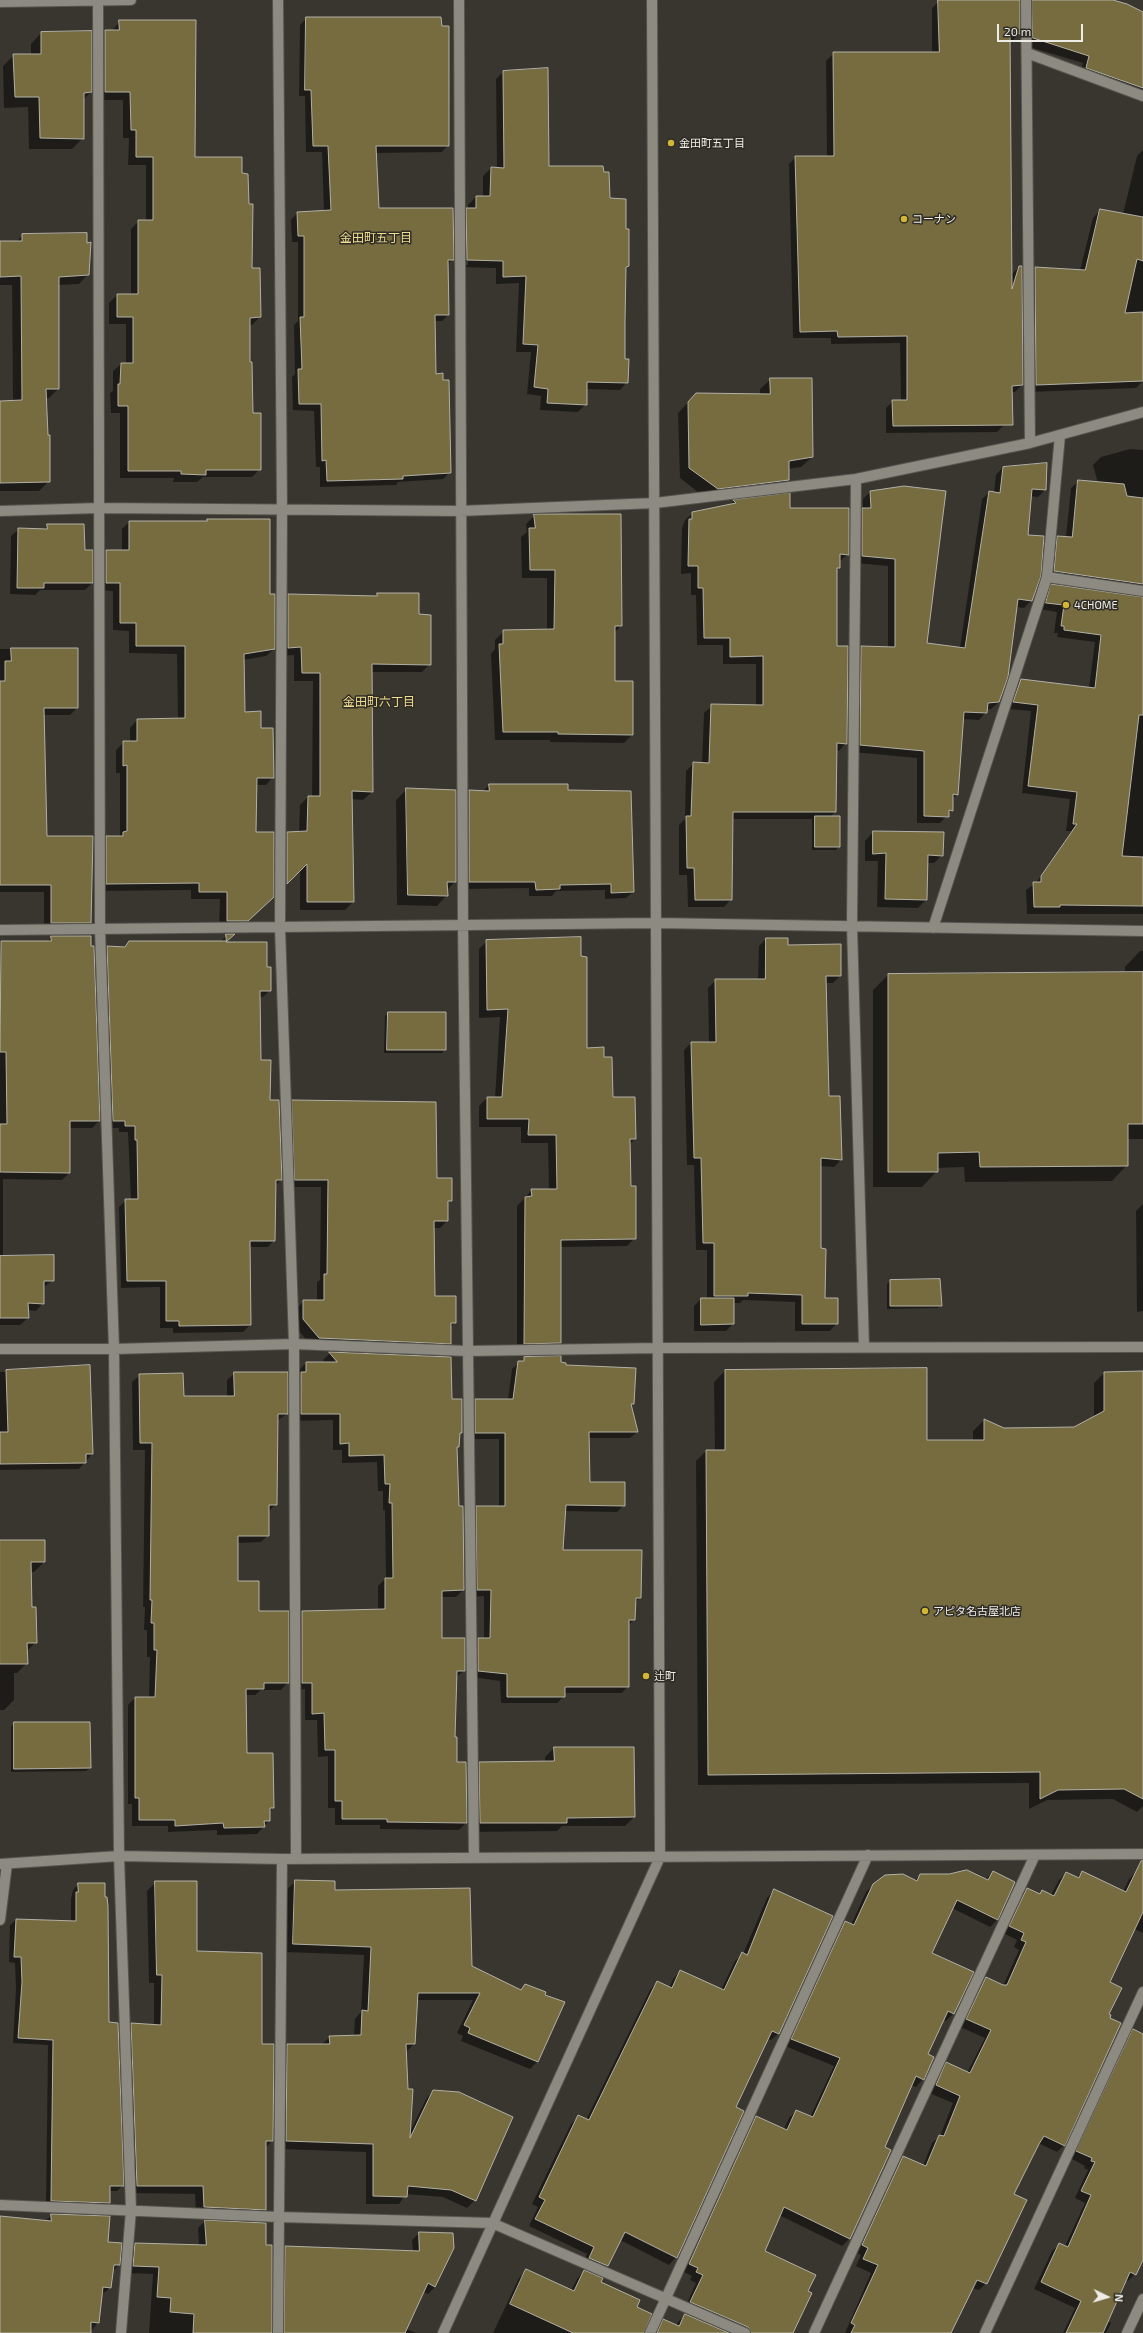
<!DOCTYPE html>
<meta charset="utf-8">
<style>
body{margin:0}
#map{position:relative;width:1143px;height:2333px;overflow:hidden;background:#38362f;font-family:"Exo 2",sans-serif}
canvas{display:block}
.north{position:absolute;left:1087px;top:2277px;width:40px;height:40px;-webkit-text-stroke:3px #2e2c25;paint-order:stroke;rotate:95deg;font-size:11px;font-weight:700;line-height:16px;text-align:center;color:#edece7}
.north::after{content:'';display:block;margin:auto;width:14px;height:18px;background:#edece7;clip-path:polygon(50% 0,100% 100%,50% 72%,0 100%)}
.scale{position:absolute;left:997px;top:24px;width:86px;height:18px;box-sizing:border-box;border:2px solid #edece7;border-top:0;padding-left:5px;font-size:12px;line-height:14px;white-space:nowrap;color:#edece7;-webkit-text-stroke:3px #2e2c25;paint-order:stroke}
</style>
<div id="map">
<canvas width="1143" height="2333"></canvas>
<div class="north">N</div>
<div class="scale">20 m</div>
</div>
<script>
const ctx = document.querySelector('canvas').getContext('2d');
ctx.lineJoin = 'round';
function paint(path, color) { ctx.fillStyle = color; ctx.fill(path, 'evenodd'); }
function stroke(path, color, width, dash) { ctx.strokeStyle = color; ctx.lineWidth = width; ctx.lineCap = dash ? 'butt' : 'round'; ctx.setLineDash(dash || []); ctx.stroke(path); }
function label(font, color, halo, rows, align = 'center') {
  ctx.font = font + ' "Exo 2","Noto Sans JP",sans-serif'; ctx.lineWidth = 3; ctx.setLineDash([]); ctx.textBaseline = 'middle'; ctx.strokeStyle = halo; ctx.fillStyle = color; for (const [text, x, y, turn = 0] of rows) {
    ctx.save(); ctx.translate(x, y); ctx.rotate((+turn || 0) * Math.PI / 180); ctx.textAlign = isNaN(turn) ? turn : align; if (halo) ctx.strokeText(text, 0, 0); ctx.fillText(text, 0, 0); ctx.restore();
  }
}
paint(new Path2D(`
 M1019,0V34L1012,41L1009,40L1011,275L1019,267L1022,385L1015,392H1005L1004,425L997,432L886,433V408L893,401H901L900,343L831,344V338H793L789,164L796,157H827L826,61L834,53H932V8L939,1ZM1004,30L1013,31V33Z
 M1033,0H1081L1143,21V97L1079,75L1083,63L1026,46L1025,8Z
 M307,18L448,145L442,152L375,153L378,209L453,259L448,264V315L442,321H434L435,375L450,472L443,479L398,482L396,485L320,487V467H316L314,411L293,410L292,377L295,374L294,325L298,321V242H292L291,220L297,213L324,212L322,152H306L305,96H299L300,25Z
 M120,21L194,158L241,174L251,269L260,317L252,325H249L252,414L260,469L252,477H203L197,482H173L174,478H120V413H111L110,393L113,391V371L121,364H126V324H109V303L117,295H131V229L139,221H146V165H128L129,138H123V100H97V39L105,31H112Z
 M41,33L91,92L83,100V138L72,149H29L28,107L4,108L3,66L14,55H31V44Z
 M503,72L548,167L609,199L625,230L628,266L624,269V360L627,382L620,390L586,389V404L578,412L540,410L541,396L527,394L531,352H516L519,283L496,284V268L459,267V217L468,209V205L476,197H483V176L491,168H497L496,79ZM465,216H467L468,265H466Z
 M1143,150V381L1136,388L1029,392L1028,275L1035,268L1080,271L1093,218L1100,210L1123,214L1137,156Z
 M23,235L88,274L79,284L58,285V389L49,398H46L49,481L39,491H0V401H13L12,285H0V242H16Z
 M771,379L812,457L801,467L788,469V480L778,490L707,499L680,478L678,413L696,394H760V389Z
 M1130,449L1143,450V914H1027L1026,890L1036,883L1071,831H1066L1070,799L1022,793L1031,711L1008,709L1014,687L1021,680L1089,688L1095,642L1057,637L1058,633H1054L1057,612L1039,609L1045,593L1052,585L1142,598V595L1047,578L1050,544L1058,537H1066L1071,488L1079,481L1098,483L1093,465L1101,457Z
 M1003,467L1045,490L1038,497L1030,496L1026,536L1032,600L1024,608L1016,607L999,702L991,709H986V712L979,720L962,719L957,794L952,800V810L940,823H917V758L853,752L854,655L861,647L888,648V566L855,563V516L863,509V499L870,492L904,487L926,644L960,648L982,499L990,492L994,493L996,475Z
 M789,495V509L848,554L839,562V568L836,571V647L846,743L839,751L836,750L835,812L830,817L839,846L836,850H812V819H733L731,899L724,907H688L687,875H679V825L685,819L686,771L694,763L702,764L704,713L712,706H756V664H723V645H697L696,595H691V573L681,574L682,528L685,520L693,513L729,506L733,501Z
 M535,515L621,626L614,633V682H632V735L624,743L550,742V740H495L491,654L495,649V640L504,631L547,630V578H522L521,537L527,532L526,524Z
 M269,520V595L274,649L266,656L243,660L244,713L260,729L273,777L266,785H256L255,833L273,896L240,928H219L220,899H191V890L99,891V844L107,837L120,836V773H116V750L124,742H130V728L137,720H178L177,654L129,653V631L113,630V591L99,590V558L106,551H122V529L129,522Z
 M48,525L84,551L92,583L85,590H40L35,595L10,594L11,536L19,529H44Z
 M377,594L418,615L430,664L422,672H371L372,792L363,800L351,799L353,902L345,910H300V871L279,890V841L287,833H299L300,805L308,797H312L313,681H294V655L280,656V603L288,595L375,597Z
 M0,649H77V708L70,715H43L46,837L90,922L83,929L44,930V892H0Z
 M489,785L567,791L633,892L626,898L605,899V890L556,891L552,896H529V888L463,889V798L469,791L482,792Z
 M407,789L455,882L447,890V895L437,906L397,905L396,800Z
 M873,832L942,855L934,863H926V900L918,908L877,907L878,861H865V841Z
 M227,935H232L224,943L266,968L270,990L263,997H259L260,1061L269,1101L281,1180L275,1186L274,1240L268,1247H249L250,1325L243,1332L173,1333V1328H160V1287L121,1288L119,1207L126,1200H131L128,1132H119V1128H106L101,954L107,947L124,948L129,942H220Z
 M51,937L99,1121L92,1128H69V1173L62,1180L3,1179V1257L53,1280L43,1288V1303L36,1311L27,1310L28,1318L20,1325H0V942H47Z
 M766,939L787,946L840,976L833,983H825L828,1098L841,1160L834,1167L820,1166V1249L824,1299L837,1323L830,1331H795V1302L743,1300L740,1303H733V1324L726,1331H694V1306L701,1299H707V1250H696L694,1165H687L684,1050L691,1043H709L708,988L716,980H758L759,946Z
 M487,941L580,957L586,1049L603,1058L612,1099L635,1139L629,1145L635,1238L627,1246L560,1247V1343L552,1351H517V1206L532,1190H549L548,1143H521V1127H479V1106L487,1098H495L500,1017L479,1018V949Z
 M1140,951H1143V1139H1127V1165L1112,1181L965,1182L964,1167L937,1168V1171L922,1187H873V990L888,975L1125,973V967Z
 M389,1013L445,1049L442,1053H384L385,1016Z
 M293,1101L436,1179L451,1200L447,1204V1221L440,1228H433L434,1297L455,1322L450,1328V1343L442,1351L311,1346L296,1327V1309L304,1301H317V1282L320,1280L321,1187H288L285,1109Z
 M1143,1204V1311L1137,1312L1136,1211Z
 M890,1281L941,1305L938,1308L887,1309V1284Z
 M330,1353L450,1358L451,1400L461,1432L458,1435L456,1448L458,1507H462L463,1590L456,1597H441V1639L464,1671L455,1678L454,1738L466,1823L459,1830L380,1829V1825H335V1808H328V1756L318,1757L317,1720H305V1689L295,1690V1619L302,1612L378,1610V1586L386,1578L385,1510H383V1491H378L377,1462L342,1463V1450H333V1420L294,1421V1381L299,1375V1370L306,1363H325L323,1360ZM334,1359H336L339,1366Z
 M525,1358L560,1363L633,1404L630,1406L637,1432L630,1438H588L589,1483L624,1505L617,1512L564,1511L562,1551L640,1597L635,1603L634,1619L628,1626V1686L622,1693H564V1696L557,1703H501L500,1681L472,1677V1645L478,1639H484V1596L471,1597L470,1513L477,1507H499V1439H469V1407L476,1400H508L512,1369Z
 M926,1369V1441H973V1431L984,1420L1003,1429L1074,1428L1094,1418V1383L1104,1373L1143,1372V1806L1137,1812L1113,1799L1047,1800L1029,1809V1783L698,1785L696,1461L706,1451H715L714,1382L725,1371Z
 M48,1370L92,1454L79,1469L0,1470V1372Z
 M235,1373L287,1414L277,1421L276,1504L269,1511L268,1535L261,1542L237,1543V1582L258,1612L288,1682L281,1690H261L255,1695H245L246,1754L273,1808L269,1812V1821L257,1834L217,1835V1830L168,1832V1826H132V1804H128V1705L135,1698H149L150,1657H147V1630H144L145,1607H143L145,1450H133L132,1382L140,1375L183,1397H227V1380Z
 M0,1541L44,1562L34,1572H30L31,1608L36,1642L26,1652L27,1663L17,1673H14V1700L4,1710H0Z
 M14,1723L90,1768L86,1771L11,1772V1727Z
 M554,1748H633L634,1817L625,1826H562L557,1831L471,1832V1772L480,1763L545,1762V1757Z
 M993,1872L1014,1882L997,1920L990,1927L952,1908L931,1954L954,2013L946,2021L943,2019L927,2055L923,2079L916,2087L911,2085L883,2148L849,2239L842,2246L779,2215L764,2252L807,2292L792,2333H737L684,2310L696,2283L690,2280L692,2276L682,2271L749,2125L756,2117L784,2129L789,2118L796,2111L810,2117L834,2066L785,2046L838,1930L845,1922L851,1925L866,1892L873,1885L914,1881L921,1875L985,1880Z
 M1082,1872L1123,1892L1129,1879L1136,1872L1143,1875V1933L1134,1929L1109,1982L1107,2014L1064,2145L1057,2152L1038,2143L1012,2195L986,2283L979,2290L972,2288L949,2333H845L871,2273L856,2266L861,2255L855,2252L896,2164L903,2157L923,2166L932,2143L940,2136L953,2103L929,2093L939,2071L947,2063L967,2073L985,2038L960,2027L979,1986L986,1979L1003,1986L1019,1950L1014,1947L1017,1940L1003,1933L1020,1896L1027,1889L1039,1895L1042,1891L1051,1895L1059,1880L1066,1873L1077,1878Z
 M156,1882L196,1952L261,2044L272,2141L265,2148V2210L257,2218L196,2215L195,2194L129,2193L123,2033L132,2024L154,2025V1983H149L147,1891Z
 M295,1882L334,1891L471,1966L520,1991L525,1985L538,2061L530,2069L461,2041L463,2036L457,2033L473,2000H416L414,2044L406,2052L410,2132L426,2099L433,2091L475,2200L467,2208L443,2197L406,2194L399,2204H366V2152L279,2149L280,2052L287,2045L322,2044L330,2037L354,2036L355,2019L361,2012L364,1955L286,1952L287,1889Z
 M79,1884L108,2023L123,2185L117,2191H109V2203L103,2208L46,2206L48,2045L13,2043L16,1988L15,1963L9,1962L10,1925L16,1920L71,1922V1899L73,1890Z
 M774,1890L779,2033L771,2040L767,2039L735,2108L676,2257L669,2265L620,2240L607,2266L600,2273L582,2265L587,2254L529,2226L538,2207L532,2204L571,2124L578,2117L586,2120L650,1990L657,1982L669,1988L673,1979L680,1971L721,1990L735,1961L743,1954L767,1898Z
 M1133,2030L1143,2035V2257L1135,2274L1128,2281L1126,2280L1107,2321L1111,2323L1106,2333H1063L1075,2308L1034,2289L1052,2251L1060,2244L1065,2246L1085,2203L1075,2198L1088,2170L1084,2168L1085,2166L1070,2158L1126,2037Z
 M52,2215L107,2243L119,2265L112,2272L110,2288L101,2295L98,2322L90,2333H0V2217L45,2221Z
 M205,2221L265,2224L271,2333H149L153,2274L126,2273L128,2251L135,2244L199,2246L198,2228Z
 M419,2233L435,2287L428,2294L424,2292L406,2329L416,2333H278L279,2254L286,2247L413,2251L412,2240Z
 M526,2271L571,2291L577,2279L584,2271L600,2282L629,2333H493L519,2278Z
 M685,2315L726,2333H673L678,2322Z`), '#0007');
const building = new Path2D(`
 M938,0H1020V34L1010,31L1012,289L1019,266H1022L1023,385L1012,386L1013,425L893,426L892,400H907V336L838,337L837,331L800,332L795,156H834L833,52H939Z
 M1032,0H1113L1127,4L1143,12V88L1086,68L1089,56L1033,38Z
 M306,17H441L442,26H449V146H376L379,208H453L454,260H448L449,315H435L436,374L443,373V380H449L451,473L403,476V479L327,481L326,460L322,461L321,404H299L298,369H302L300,317H304V236H298L297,212L331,210L328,146H313L311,90H305Z
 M119,20H196L195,157H242V173L248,174L249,204H253L252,268H260L261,317L250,318V362H252L253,413H261V470H206V475L181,474V471H128V406H118V384H120L121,363H133V317H117V294H138V220H153V157H136V130H131L130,92H105V30H119Z
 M92,31V92L84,93V139L40,138L39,97H15L13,54H41V32Z
 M548,68L549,166H603L604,172H609L610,198L626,199V229H629V266L626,267L625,321V359H629L628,383L587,382V405L547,403L548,389L534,387L538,345L523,344L526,276L503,277V261L467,260L466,208H476V196H490L491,167L504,168L503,71Z
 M1100,209L1143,217V261L1137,259L1125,313L1143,312V381L1036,385L1035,267L1085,270Z
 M87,233V243L91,242L89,275L59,277V389H46L48,435H50V482L0,483V401L22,400L21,276L0,277V241H22V234Z
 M770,378H812L813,457L789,461V480L718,489L689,468L688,402L696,393L770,394Z
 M1047,463L1046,490L1032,489L1028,535L1044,536L1041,576L1032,601L1018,599L1008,677L999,702L988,703L987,713L964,712L958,795L953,794V811L949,810V817L924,816V751L860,745L861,646L895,647V559L862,556V508H871L870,491L904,486L946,491L927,643L965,648L989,491L1000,493L1003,467Z
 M1078,480L1124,484L1127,496L1143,498V584L1054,571L1057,536L1072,537Z
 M790,493V508H849V555L840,554V568H837V646H848L847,744L837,743L836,812H733L732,900H695L694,868H687L686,816H691L693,762L709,763L711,704L763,705V656L730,657V638H704L703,588H698V566H688L689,519H692V512L736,503L733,500Z
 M534,514H621L622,626H615V681H633V735L558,734V732H503L499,644H503V630L554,629L555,570H530L529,528H535Z
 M207,519H270V594H275V649L244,654L245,712L261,711V728H273L274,778H257L256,832H274V897L248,921H227V892H199V883L106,884V836H123V832L127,831V765L123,766V741H137V719L185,718V646H136V623H120V583H106V550H129V521H207Z
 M47,524H84L85,550H93V583H44V588H17L18,528L47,529Z
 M1051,584L1143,597V715H1139L1122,856L1143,857V906L1060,905V907H1034L1033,882H1041V876L1077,824H1073L1077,792L1028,786L1038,705L1013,702L1021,679L1095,688L1101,635L1064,630V626H1061L1064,605L1046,603Z
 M377,593H419V614L431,615V665L372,664L373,792L352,791L354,902H307V864L287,884V832L307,831L308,796H320V673H302L301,647L288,648V594L377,596Z
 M11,648H78V708H44L47,836H93L91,923H51V885H0V681H5V661H11Z
 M489,784H568V790L631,791L634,892L611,893V884L560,885V889L536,890L535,882H469V790L489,791Z
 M406,788L456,790V882H447L448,896L408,895Z
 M815,816H840V847H815Z
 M873,831L944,832L943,856L928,855L927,900L885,899L886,853L873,854Z
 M226,934H235L226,942H267V967H271V991H260L261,1060H271L270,1100H279L282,1180H276L275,1241H250L251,1325L179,1326V1321H166V1281H127L125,1199H138L137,1140H135V1126H125V1121H113L107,946L125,947L129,941H226Z
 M51,936H91V946H94L100,1121H70V1173L0,1172V1124H7L6,1052H0L1,941H51Z
 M581,937V956L587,957V1048L604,1047V1057H612L613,1097H635L636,1139H630L631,1186H636V1239L561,1240V1343L524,1344L525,1197L532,1196L531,1189H557L556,1135H528L529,1119H487V1097H502L508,1009L487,1010L486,940Z
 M766,938H788V945L841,944V976H826L829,1096H840L842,1160L821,1158V1248L826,1249L825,1298H838V1324H802V1295L748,1293V1296H714V1243H703L701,1158H694L691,1042H716L715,979H765Z
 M1143,972V1124H1128V1166L980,1167L979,1152L938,1153V1172H888V974Z
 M388,1012H446V1050H387Z
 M292,1100L436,1102L437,1178H452V1201H448V1221H434L435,1296H456V1323H451V1344L319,1338L303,1319V1300H324V1274H327L328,1180H295Z
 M54,1255V1281H44V1304L28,1303L29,1318H0V1256Z
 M940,1279L942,1306H890V1280Z
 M701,1298H734V1324L701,1325Z
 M329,1352L451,1357L452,1399H462V1433H460L459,1447H457L459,1506H463L464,1590L442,1591V1638H465V1671H457L455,1737H457V1762H466L467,1823L387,1822V1819H342V1801H335V1750H325L324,1713L312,1714V1683H302V1611L385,1609V1578H393L392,1503H389L390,1484H385L384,1455L349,1456V1443L340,1444V1414H301V1372H306V1362H337Z
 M561,1356V1362L566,1363V1365L636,1368L634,1404H631L638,1432H589L590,1482H625V1506L566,1505L563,1550H642L641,1598H636L635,1620H629V1687H565V1697H507V1674L478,1671V1638H490L491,1590H477L476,1506H505V1433H475V1399H513L518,1361H524V1357Z
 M90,1365L93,1454H86V1463L0,1464V1432H8L6,1370Z
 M927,1368V1440H984V1419L1004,1428L1074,1427L1104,1411V1372L1143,1371V1799L1124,1789L1058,1790L1040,1799V1772L708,1775L706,1450H725V1370Z
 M234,1372H288V1414H278L277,1505H269V1536H238V1581H259V1611H289V1683H264V1689H246L247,1753H273L274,1808H270V1821H264L265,1827L224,1828L223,1823L175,1826V1820H139V1798H135V1697H155L157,1650H154V1623H151L152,1600H150L152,1443H140L139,1374L183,1373L184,1396H234Z
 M0,1540H45V1562H31L32,1607H36L37,1643H27L28,1664H0Z
 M14,1722H90L91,1768L14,1769Z
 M554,1747H634L635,1817L567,1818V1823H480L479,1762L554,1761Z
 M1143,1860V1912L1110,1982L1122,1988L1109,2014L1111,2015L1110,2018L1121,2023L1065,2146L1044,2136L1039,2144L1014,2194L1027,2200L987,2284L977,2280L951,2333H851L855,2325L851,2323L878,2265L863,2259L868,2248L862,2245L903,2156L926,2166L939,2135L944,2136L960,2096L936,2085L946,2062L970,2073L991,2030L966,2019L986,1977L1003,1985H1007L1026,1942L1021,1940L1024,1933L1009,1926L1027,1888L1040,1894L1042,1890L1054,1896L1066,1872L1079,1878L1082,1871L1126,1892L1141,1861Z
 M967,1870L988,1880L993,1871L1015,1882L998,1920L957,1900L932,1953L974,1972L954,2014L948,2011L928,2054L934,2057L924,2080L916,2076L885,2147L891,2150L850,2239L784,2207L765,2251L816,2275L808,2291L812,2293L793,2333H751L748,2327L690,2302L703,2275L696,2272L698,2268L689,2264L756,2116L787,2130L796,2110L813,2117L840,2058L791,2039L845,1921L854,1925L873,1884L885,1875L903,1874L917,1881L920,1874H949Z
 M295,1880L335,1881V1890L470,1888L472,1966L521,1990L525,1984L546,1992L545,1995L565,2002L538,2062L468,2033L470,2028L464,2025L480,1993H418L415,2044H406L408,2089H413L410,2138L433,2090L459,2092L513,2117L476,2201L451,2190L408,2186L407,2197L373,2196V2144L286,2141L287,2044H330L329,2036L361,2035L362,2010L368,2011L371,1947L293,1944Z
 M155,1881H197V1951L262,1953V2044H274L273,2141H266V2210L204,2207L203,2186H137L131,2023L161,2025L162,1975H157Z
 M78,1883H105V1897H107L108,1906L109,2022L118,2023L124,2186H110V2203L51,2201L53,2040L18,2038L22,1982L21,1957H14L16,1919L76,1921V1892H78Z
 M774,1889L833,1916L779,2034L772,2031L736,2107L744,2111L677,2258L625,2232L608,2266L589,2258L594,2247L535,2219L545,2200L539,2197L578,2115L589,2120L657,1981L672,1988L680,1970L724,1990L742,1952L747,1955Z
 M1133,2029L1143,2034V2260L1136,2275L1130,2272L1103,2333H1066L1081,2301L1041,2282L1059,2243L1068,2247L1091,2195L1081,2191L1095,2162L1091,2161L1092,2158L1076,2151Z
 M51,2214L110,2216L108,2242L122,2243L120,2265H114L111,2288L103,2287L99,2323L91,2322V2333H0V2216L51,2221Z
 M205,2220L266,2223V2245H272V2333H193L194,2314L170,2312L171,2298L157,2297L159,2267L133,2266L135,2243L206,2245Z
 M419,2232L453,2233L454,2248L435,2287L428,2283L405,2333H284L285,2246L419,2251Z
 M526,2269L574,2291L584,2270L603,2278L601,2282L640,2300L637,2307L652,2314L644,2333H573L510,2304Z
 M685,2314L729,2333H657L663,2319L679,2326Z`);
paint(building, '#776c40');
stroke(building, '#b2b0a6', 1);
const minor = new Path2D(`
 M98,0L100,929L114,1349L119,1856L131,2210L121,2333
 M278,0L282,510L280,927L294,1344L296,1859
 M459,0L463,925L474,1858
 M1026,0L1030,443
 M0,2L131,0
 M1027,53L1143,96
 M856,479L852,926L864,1347
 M0,511L99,508L460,511L655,503L856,479L1030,443L1143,412
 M1047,577L1060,435
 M933,928L1047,577L1143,591
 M0,930L656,923L1143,931
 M0,1349H114L294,1344L467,1351L658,1348L1143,1347
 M0,1864L119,1856L282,1859L1143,1854
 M0,1920L7,1864
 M0,2205L279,2217L492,2223L745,2333
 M278,2333L282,1859
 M443,2333L660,1857L652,0
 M650,2333L868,1855
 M814,2333L1035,1855
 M985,2333L1143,1992
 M1127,2333L1143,2299`);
stroke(minor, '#55544d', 12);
stroke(minor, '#8c8a81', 10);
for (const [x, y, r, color] of [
 [671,143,4,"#d3b635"],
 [904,219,4,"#d3b635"],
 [1066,605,4,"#d3b635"],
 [925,1611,4,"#d3b635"],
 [646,1676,4,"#d3b635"]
]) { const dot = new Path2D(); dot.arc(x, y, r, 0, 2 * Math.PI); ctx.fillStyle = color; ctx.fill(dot); stroke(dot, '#2e2c25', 1.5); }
label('11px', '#edece7', '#2e2c25', [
 ["金田町五丁目",679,143],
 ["コーナン",912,219],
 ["4CHOME",1074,605],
 ["アピタ名古屋北店",933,1611],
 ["辻町",654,1676]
], 'left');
label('12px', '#f2de90', '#2e2c25', [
 ["金田町五丁目",376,238],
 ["金田町六丁目",379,702]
]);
</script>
